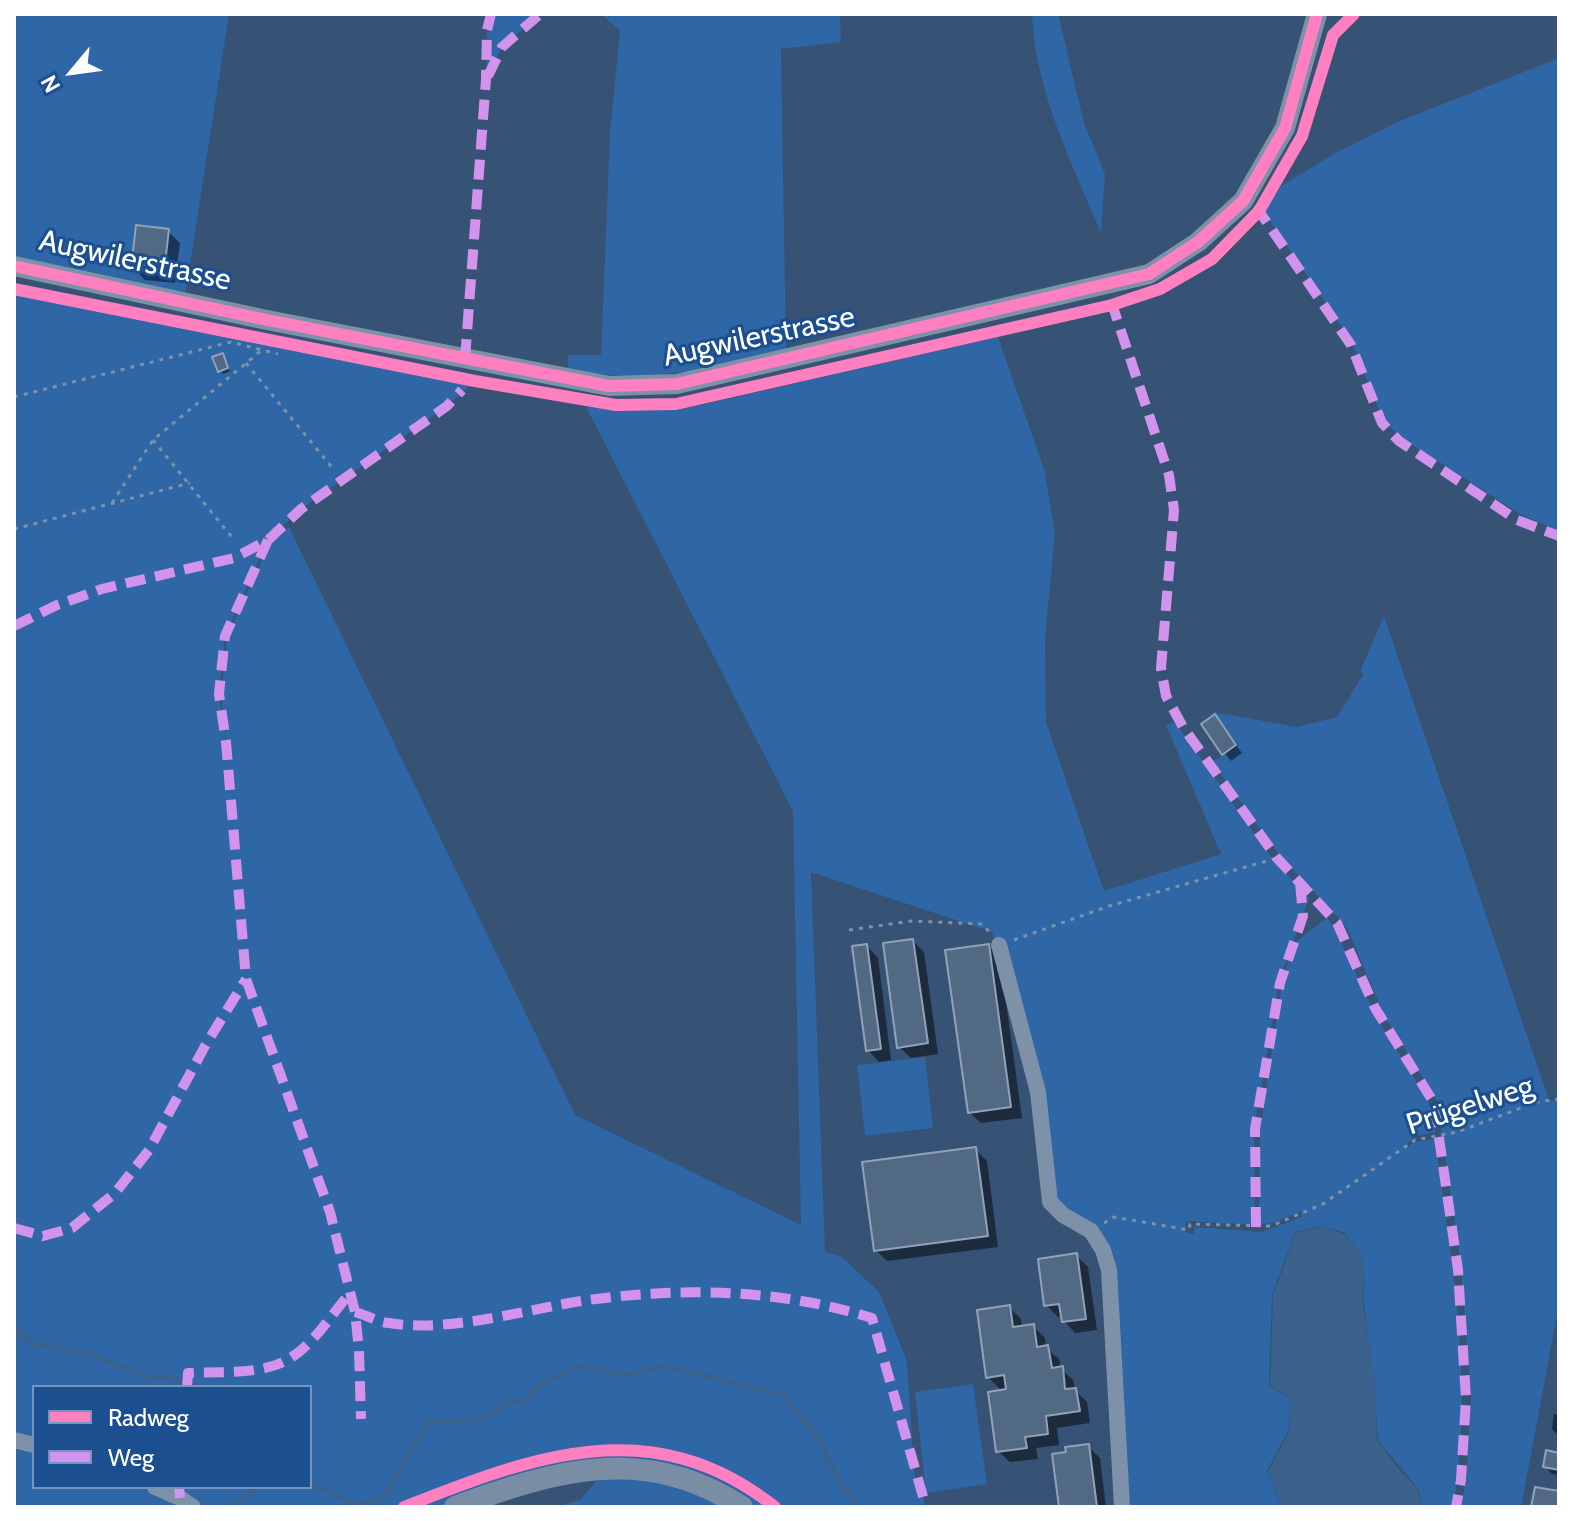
<!DOCTYPE html>
<meta charset="utf-8">
<style>
body{margin:0}
#map{position:relative;width:1573px;height:1521px;overflow:hidden;background:#365274;font-family:Cabin,sans-serif}
canvas{display:block}
.frame{position:absolute;inset:0;border:16px solid #fff;pointer-events:none}
.legend{position:absolute;left:32px;top:1385px;width:280px;height:104px;box-sizing:border-box;background:#1b4f8f;border:2px solid #7695bc;margin:0;padding:10px 14px;list-style:none;font-size:24px;color:#fff}
.legend li{display:flex;align-items:center;gap:16px;height:40px}
.legend b{width:40px;border:2px solid #7695bc}
.north{position:absolute;left:32px;top:32px;width:80px;height:80px;-webkit-text-stroke:6px #1b4f8f;paint-order:stroke;rotate:241deg;font-size:22px;font-weight:700;line-height:32px;text-align:center;color:#fff}
.north::after{content:'';display:block;margin:auto;width:28px;height:36px;background:#fff;clip-path:polygon(50% 0,100% 100%,50% 72%,0 100%)}
</style>
<div id="map">
<canvas width="1573" height="1521"></canvas>
<div class="frame"></div>
<ul class="legend">
<li><b style="height:10px;background:#ff80c0"></b>Radweg</li>
<li><b style="height:10px;background:#d193ec"></b>Weg</li>
</ul>
<div class="north">N</div>
</div>
<script>
const ctx = document.querySelector('canvas').getContext('2d');
ctx.lineJoin = 'round';
function paint(path, color) { ctx.fillStyle = color; ctx.fill(path, 'evenodd'); }
function stroke(path, color, width, dash) { ctx.strokeStyle = color; ctx.lineWidth = width; ctx.lineCap = dash ? 'butt' : 'round'; ctx.setLineDash(dash || []); ctx.stroke(path); }
function label(font, color, halo, rows, align = 'center') {
  ctx.font = font + ' Cabin,sans-serif'; ctx.lineWidth = 6; ctx.setLineDash([]); ctx.textBaseline = 'middle'; ctx.strokeStyle = halo; ctx.fillStyle = color; for (const [text, x, y, turn = 0] of rows) {
    ctx.save(); ctx.translate(x, y); ctx.rotate((+turn || 0) * Math.PI / 180); ctx.textAlign = isNaN(turn) ? turn : align; if (halo) ctx.strokeText(text, 0, 0); ctx.fillText(text, 0, 0); ctx.restore();
  }
}
paint(new Path2D(`
 M14,14H229L185,297L14,260Z
 M491,14H540L502,47L486,79L487,30Z
 M601,14H840L841,42L781,49L786,352C707,370 649,383 568,371V355H601L610,133L620,31Z
 M1032,14H1058L1084,123L1105,174L1101,233C1072,163 1035,91 1032,14Z
 M1559,58V531L1520,514L1402,438L1383,420L1352,342L1264,212L1281,186L1339,151L1400,121Z
 M14,289L475,381L447,406L301,509L268,540L225,636L219,694L226,741L221,695L227,637L269,544L289,527L575,1115L801,1225L793,811L586,407L665,410L701,405L998,337L1045,472L1055,533L1045,639L1046,722L1104,891L1221,854L1166,725L1175,722L1271,857L1309,898L1279,982L1254,1129L1255,1225L1186,1221L1185,1232L1194,1234V1227L1262,1232L1301,1217L1302,1211L1272,1223L1259,1225L1260,1131L1282,983L1294,943L1327,918L1336,931L1377,1018L1429,1102L1435,1132L1413,1137L1403,1150L1414,1142L1435,1139C1451,1259 1475,1386 1453,1507H1423L1418,1489L1378,1440L1373,1373L1364,1307L1363,1258L1345,1233L1322,1226L1295,1232L1272,1295L1269,1386L1290,1399L1289,1429L1267,1471L1282,1507H1129L1114,1256L1092,1226L1057,1200L1042,1094L992,932L811,872L825,1252L842,1257L879,1292L907,1361L914,1472L926,1507H557L581,1499L607,1469L455,1507H14ZM34,1387H310V1487H34Z
 M1384,616L1549,1100L1559,1101V1305L1521,1507H1460L1466,1482L1471,1398L1460,1257L1437,1101L1385,1017L1346,926L1280,856L1212,762L1239,746L1213,712L1297,727L1337,717L1363,675L1361,669Z
 M925,1057L933,1128L865,1136L857,1065Z
 M973,1384L987,1484L926,1493L915,1392Z`), '#2f66a5');
paint(new Path2D(`
 M1323,1226L1346,1235L1363,1258V1307L1374,1373L1377,1440L1398,1468L1417,1489L1423,1507H1282L1268,1472L1290,1430V1399L1270,1385L1273,1296L1295,1233Z`), '#3b618d');
paint(new Path2D(`
 M168,231L180,243L175,283L145,280L133,268Z
 M222,356L230,371L223,374L220,371Z
 M1215,717L1242,753L1231,761L1203,725Z
 M913,941L924,952L938,1054L911,1058L899,1047Z
 M867,946L878,958L891,1060L879,1062L868,1050Z
 M988,946L1000,958L1022,1118L981,1123L969,1112Z
 M975,1149L987,1161L998,1247L887,1261L876,1250Z
 M1077,1256L1088,1267L1097,1330L1075,1333L1064,1321L1063,1316L1058,1317L1046,1305Z
 M1009,1307L1021,1319L1022,1328L1033,1326L1045,1338L1046,1348L1059,1359L1061,1369L1073,1380L1075,1390L1087,1402L1090,1423L1057,1428L1059,1445L1036,1448L1038,1459L1010,1462L998,1451L1003,1392L988,1377Z
 M1554,1414L1559,1415V1436L1552,1429Z
 M1088,1446L1100,1458L1106,1507H1061Z
 M1559,1455V1475L1552,1474L1545,1466Z`), '#0007');
stroke(new Path2D(`
 M14,1330L34,1344L92,1355L147,1377H170L197,1387
 M310,1484L330,1491L354,1505L382,1499L428,1422L483,1419L510,1403L526,1401L536,1387L577,1366L626,1375L666,1366L784,1395L819,1440L841,1486L853,1496L860,1507
 M236,1504L257,1487`), '#3b618d', 5);
const building = new Path2D(`
 M136,225L169,229L164,273L131,269Z
 M223,353L228,368L218,372L212,357Z
 M1215,714L1236,745L1222,755L1201,724Z
 M913,939L928,1043L897,1048L883,943Z
 M867,944L881,1049L866,1051L852,946Z
 M989,944L1011,1107L968,1113L945,950Z
 M976,1147L988,1236L874,1251L862,1162Z
 M1077,1253L1086,1319L1062,1322L1059,1304L1044,1306L1038,1259Z
 M1010,1305L1013,1327L1034,1324L1037,1347L1048,1345L1052,1368L1063,1366L1065,1389L1076,1388L1080,1411L1046,1416L1048,1434L1025,1437L1027,1448L996,1452L988,1392L1006,1389L1004,1375L986,1378L977,1310Z
 M1089,1444L1097,1507H1059L1052,1454L1066,1452L1065,1447Z
 M1546,1450L1559,1453V1470L1543,1467Z
 M1535,1487L1559,1491V1507H1531Z`);
paint(building, '#526984');
stroke(building, '#92a2b6', 2);
stroke(new Path2D(`
 M246,363L335,471
 M14,397L231,342L278,354
 M153,440L235,541
 M112,503L153,440L262,350
 M14,529L190,483
 M849,930L911,921L983,924L989,932
 M1014,940L1109,906L1277,858
 M1104,1223L1114,1217L1189,1230L1190,1224L1271,1226L1323,1204L1415,1140L1457,1132L1537,1102L1559,1099`), '#7d92a8', 3, [4, 6]);
stroke(new Path2D(`
 M999,945L1038,1092L1050,1202L1063,1215L1091,1231L1103,1250L1109,1270L1122,1507
 M14,1440L34,1445
 M155,1487L180,1498L193,1507`), '#7d92a8', 16);
stroke(new Path2D(`
 M14,266L267,320L609,386L677,384L1149,274L1198,242L1243,201L1285,128L1317,14`), '#7d92a8', 20);
stroke(new Path2D(`
 M455,1507C556,1470 644,1443 742,1507`), '#798da4', 22);
stroke(new Path2D(`
 M488,76L502,47L540,14
 M1254,207L1259,211L1351,345L1382,423L1399,441L1517,520L1559,536
 M1111,301L1169,475L1174,510L1161,668L1166,696L1183,727L1277,858L1337,923L1375,1008L1434,1103L1458,1270L1466,1399L1461,1480L1456,1507
 M465,359L486,79L487,30L491,14
 M268,540L225,636L219,694L226,742L246,979L330,1212L355,1312L359,1350L361,1419
 M14,626L57,605L102,589L234,558L268,540L301,509L447,406L462,390
 M1256,1227L1255,1129L1280,983L1303,916L1300,882
 M14,1228L43,1236L72,1228L115,1193L149,1150L205,1046L246,979
 M355,1312C366,1315 378,1322 389,1323C452,1333 526,1309 588,1300C683,1287 780,1289 872,1318L926,1507
 M187,1387L188,1373C220,1371 264,1376 292,1357C315,1342 332,1314 350,1293
 M179,1487L180,1498`), '#d193ec', 10, [20, 10]);
stroke(new Path2D(`
 M14,266L267,320L609,386L677,384L1149,274L1198,242L1243,201L1285,128L1317,14
 M14,289L475,381L616,405L676,404L1112,305L1160,289L1212,259L1259,211L1302,136L1333,35L1354,14
 M404,1507C533,1456 653,1410 775,1507`), '#ff80c0', 12);
label('30px', '#fff', '#1b4f8f', [
 ["Augwilerstrasse",135,261,12],
 ["Augwilerstrasse",759,337,-12],
 ["Prügelweg",1470,1106,-18]
]);
</script>
